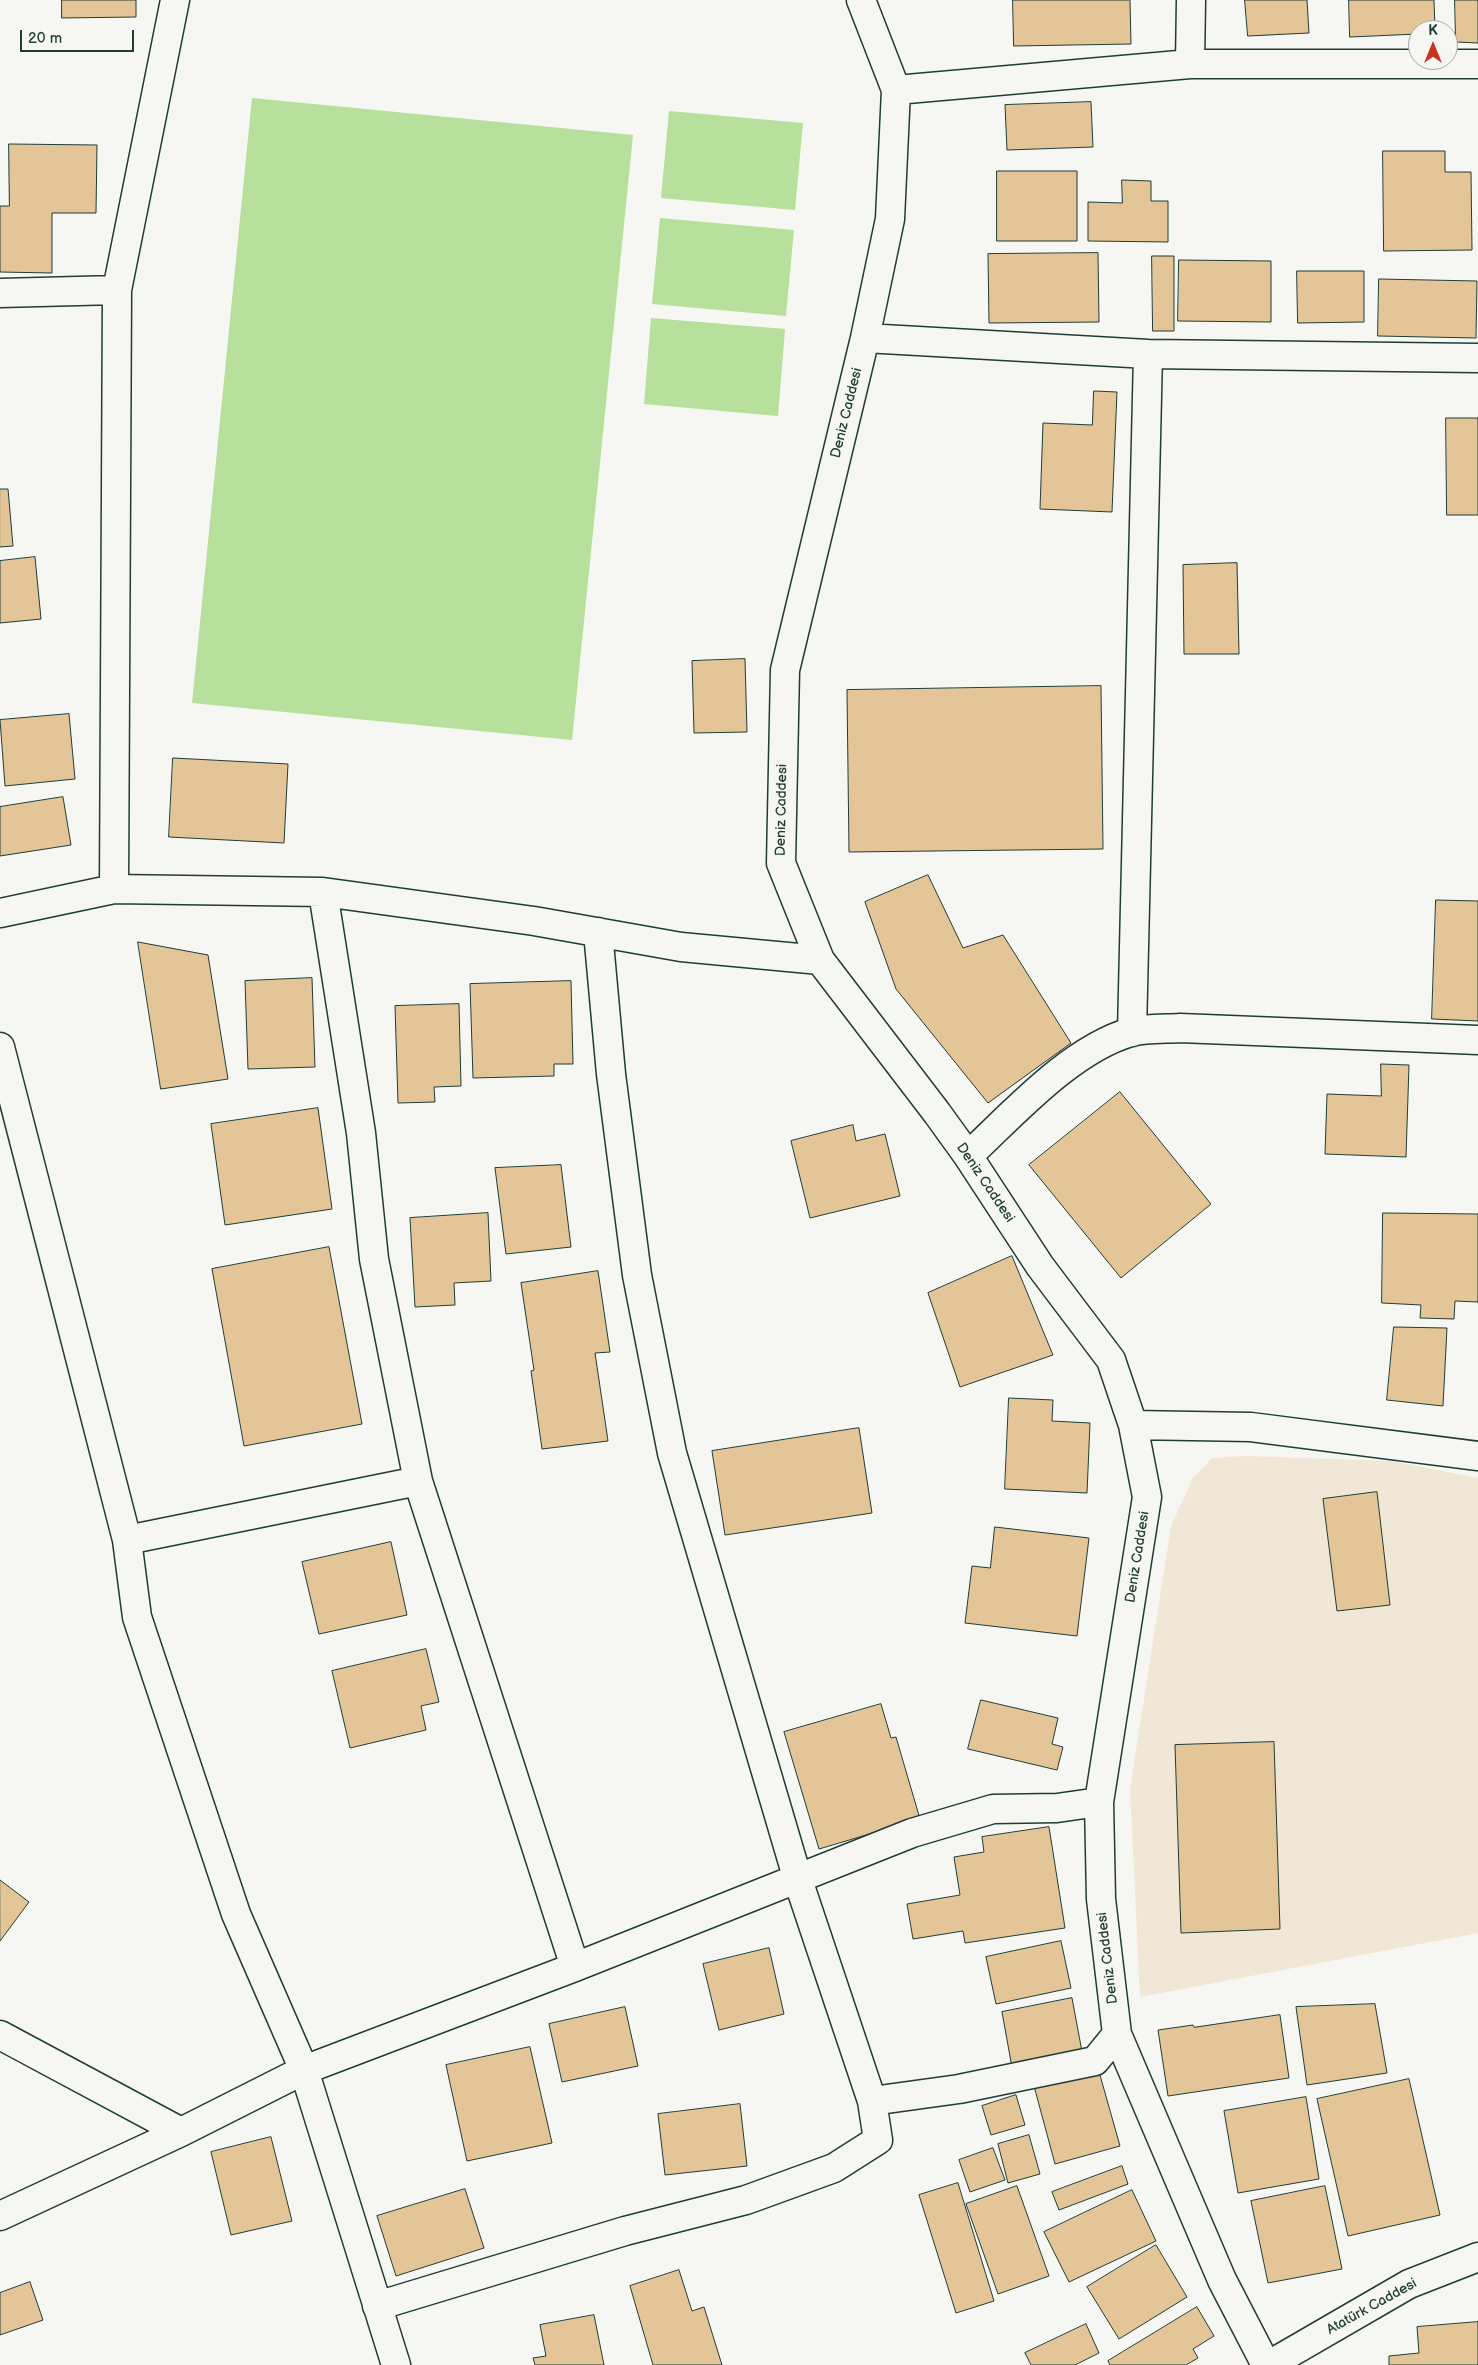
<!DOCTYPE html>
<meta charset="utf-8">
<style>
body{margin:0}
#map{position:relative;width:1478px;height:2365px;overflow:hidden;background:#f6f6f2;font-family:"Balsamiq Sans",sans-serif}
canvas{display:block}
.north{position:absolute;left:1408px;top:20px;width:50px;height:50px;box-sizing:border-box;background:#f6f6f2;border:1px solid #a0aca6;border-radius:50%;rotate:0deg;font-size:14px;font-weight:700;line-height:20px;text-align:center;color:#1f3d34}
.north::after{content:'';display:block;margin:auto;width:18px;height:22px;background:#c8321e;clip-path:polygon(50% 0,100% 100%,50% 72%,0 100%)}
.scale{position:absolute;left:20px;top:30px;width:114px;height:22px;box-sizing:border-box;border:2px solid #1f3d34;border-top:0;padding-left:6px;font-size:15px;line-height:18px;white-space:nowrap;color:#1f3d34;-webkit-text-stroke:4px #f6f6f2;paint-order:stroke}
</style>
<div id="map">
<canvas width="1478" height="2365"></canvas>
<div class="north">K</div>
<div class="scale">20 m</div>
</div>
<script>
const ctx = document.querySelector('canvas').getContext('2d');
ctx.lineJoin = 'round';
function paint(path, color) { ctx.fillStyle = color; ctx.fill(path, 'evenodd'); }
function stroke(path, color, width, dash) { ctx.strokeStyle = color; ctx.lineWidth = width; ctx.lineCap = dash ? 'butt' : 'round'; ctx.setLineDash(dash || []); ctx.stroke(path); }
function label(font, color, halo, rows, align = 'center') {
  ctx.font = font + ' "Balsamiq Sans",sans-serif'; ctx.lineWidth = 4.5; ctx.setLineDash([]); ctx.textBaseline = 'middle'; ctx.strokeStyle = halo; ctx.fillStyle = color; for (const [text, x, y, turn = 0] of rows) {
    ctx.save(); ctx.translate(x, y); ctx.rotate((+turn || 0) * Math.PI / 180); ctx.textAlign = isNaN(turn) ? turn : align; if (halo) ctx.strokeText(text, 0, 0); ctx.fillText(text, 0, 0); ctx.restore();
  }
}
paint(new Path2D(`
 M1247,1456L1391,1461L1478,1478V1933L1140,1997L1130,1789L1171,1526L1193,1478L1212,1458Z`), '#f1e7d7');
paint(new Path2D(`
 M252,98L633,135L572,740L192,703Z
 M669,111L803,123L795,210L661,198Z
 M660,218L794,230L786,316L652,304Z
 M651,318L785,329L778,416L644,404Z`), '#b7e09c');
const building = new Path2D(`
 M62,0H136V17L62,18Z
 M1013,0H1130L1131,44L1014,46Z
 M1245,0H1307L1309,33L1248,36Z
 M1349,0H1434L1435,30H1418V34L1350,37Z
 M1455,0H1478V43L1456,42Z
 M1091,102L1093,147L1007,150L1005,105Z
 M9,144L97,145L96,213H52V273L0,272V206H9Z
 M1383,151H1445V172H1471L1472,250L1384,251Z
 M997,171H1077V241H997Z
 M1122,180L1151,181V201H1168V242L1088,241V202L1122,203Z
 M1098,253L1099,322L989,323L988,254Z
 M1152,256H1174V331H1153Z
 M1179,260L1271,261V322L1178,321Z
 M1297,271H1364V322L1298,323Z
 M1379,279L1477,281L1476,338L1378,336Z
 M1094,391L1117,392L1112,512L1040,509L1043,423L1092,425Z
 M1446,418H1478V515H1447Z
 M0,489H8L13,546L0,547Z
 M35,557L41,619L0,623V561Z
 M1237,563L1239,654H1184L1183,565Z
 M745,659L747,732L694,733L692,661Z
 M1101,686L1103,849L849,852L847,690Z
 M69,714L75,779L5,786L0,720Z
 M173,758L288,764L284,843L169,837Z
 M63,797L71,845L0,856V807Z
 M928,875L963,948L1003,935L1071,1043L988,1103L896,989L865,902Z
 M1436,900L1478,901V1021L1432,1019Z
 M138,942L208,955L228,1079L161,1089Z
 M312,978L315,1067L248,1069L245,981Z
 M571,981L573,1064H554V1076L473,1078L470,984Z
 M459,1004L461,1086L434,1087L435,1102L398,1103L395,1006Z
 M1381,1064L1409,1065L1406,1157L1325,1154L1327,1094L1381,1096Z
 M1120,1092L1211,1204L1121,1278L1029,1165Z
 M318,1108L332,1209L225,1225L211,1124Z
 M853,1125L856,1141L885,1134L900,1196L810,1218L791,1141Z
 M561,1165L571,1247L506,1254L495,1168Z
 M488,1213L491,1281L454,1283L455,1305L415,1307L410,1218Z
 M1383,1213L1478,1214V1302L1455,1301L1454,1319L1420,1318L1421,1305L1382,1303Z
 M329,1247L362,1424L244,1446L212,1269Z
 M1012,1256L1053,1355L960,1387L928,1293Z
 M598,1271L610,1352L595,1353L608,1441L542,1449L531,1371L534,1370L521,1283Z
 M1394,1327L1447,1328L1443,1406L1387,1400Z
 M1009,1398L1053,1400L1052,1421L1090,1423L1087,1493L1005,1489Z
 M859,1428L872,1513L725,1535L712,1451Z
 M1377,1492L1390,1605L1337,1611L1323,1499Z
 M995,1527L1089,1538L1077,1636L965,1623L972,1566L990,1568Z
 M391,1542L407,1615L319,1634L302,1562Z
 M426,1649L439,1702L421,1706L426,1730L350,1748L332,1671Z
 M981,1700L1058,1718L1052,1744L1063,1747L1057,1770L968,1749Z
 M881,1704L891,1738L896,1737L920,1819L819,1849L784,1732Z
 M1274,1742L1280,1929L1181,1933L1175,1745Z
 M1049,1827L1065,1928L965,1943L963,1931L913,1939L907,1904L960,1895L954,1857L984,1852L982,1837Z
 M0,1880L29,1902L0,1941Z
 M1061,1941L1071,1988L996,2004L986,1957Z
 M769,1948L784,2014L719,2030L703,1964Z
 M1072,1998L1083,2057L1013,2073L1002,2012Z
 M1375,2004L1387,2073L1307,2085L1296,2007Z
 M625,2007L638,2066L562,2082L549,2024Z
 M1280,2015L1289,2078L1168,2096L1158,2030L1193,2025L1194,2027Z
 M530,2047L552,2143L467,2161L446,2065Z
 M1098,2068L1120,2146L1055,2164L1034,2086Z
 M1409,2079L1440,2215L1348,2236L1317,2099Z
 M1016,2095L1025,2125L991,2135L982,2106Z
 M1306,2097L1319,2179L1238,2193L1224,2111Z
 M740,2104L747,2166L665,2175L658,2114Z
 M1029,2135L1040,2174L1008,2183L998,2144Z
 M271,2137L292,2221L231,2235L211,2152Z
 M993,2148L1005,2180L970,2192L959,2160Z
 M1122,2166L1128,2184L1059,2210L1052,2192Z
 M958,2183L994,2301L956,2313L919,2195Z
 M1017,2186L1049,2276L998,2294L966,2204Z
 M1325,2186L1342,2269L1268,2283L1251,2201Z
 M465,2189L484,2248L396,2276L377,2216Z
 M1132,2190L1156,2241L1069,2282L1044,2232Z
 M1156,2245L1187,2297L1119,2339L1087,2287Z
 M679,2270L692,2311L704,2307L722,2365H653L630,2286Z
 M30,2282L43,2320L0,2335V2293Z
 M1197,2307L1214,2336L1193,2349L1198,2358L1186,2365H1110L1108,2361Z
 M594,2315L604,2365H535L533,2358L546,2356L540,2325Z
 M1478,2322V2365H1389V2356L1419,2353L1417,2327Z
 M1086,2324L1099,2353L1075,2365H1031L1025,2353Z`);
paint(building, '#e4c597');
stroke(building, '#1f3d34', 1);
const minor = new Path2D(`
 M861,0L896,90L890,219L865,338L785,670L781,863L820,960L937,1113L968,1156L1040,1266L1111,1360L1133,1425L1147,1497L1099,1802L1101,1899L1117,2034L1222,2280L1266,2365
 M1190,64L1191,0
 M896,90L1190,64H1478
 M0,293L117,290
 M865,338L1148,354L1478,358
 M114,889L117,290L175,0
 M323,892L361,1133L374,1259L418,1481L575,1967
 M0,913L114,889L323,892L534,921L681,947L820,960
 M598,932L611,1074L637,1275L672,1453L798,1880L872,2101
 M1132,1032L1148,354
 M0,1047L127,1540L137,1617L236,1914L304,2070L396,2365
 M968,1156C1013,1114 1071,1049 1131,1032C1146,1028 1165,1029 1180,1028L1478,1040
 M1133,1425L1251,1427L1478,1456
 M127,1540L418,1481
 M0,2035L181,2132
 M0,2216L181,2132L304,2070L575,1967L912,1833L993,1809L1057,1808L1099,1802
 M377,2306L625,2231L746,2200L834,2168L878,2140L872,2101L959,2089L1095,2061L1117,2034`);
const major = new Path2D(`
 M1269,2365L1409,2284L1478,2257`);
stroke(minor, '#1f3d34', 31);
stroke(major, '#1f3d34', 31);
stroke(minor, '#f6f6f2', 28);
stroke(major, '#f6f6f2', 28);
label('14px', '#1f3d34', '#f6f6f2', [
 ["Deniz Caddesi",847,413,-76],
 ["Deniz Caddesi",782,810,-89],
 ["Deniz Caddesi",985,1183,56],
 ["Deniz Caddesi",1138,1557,-81],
 ["Deniz Caddesi",1108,1958,-97],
 ["Atatürk Caddesi",1372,2307,-29]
]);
</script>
